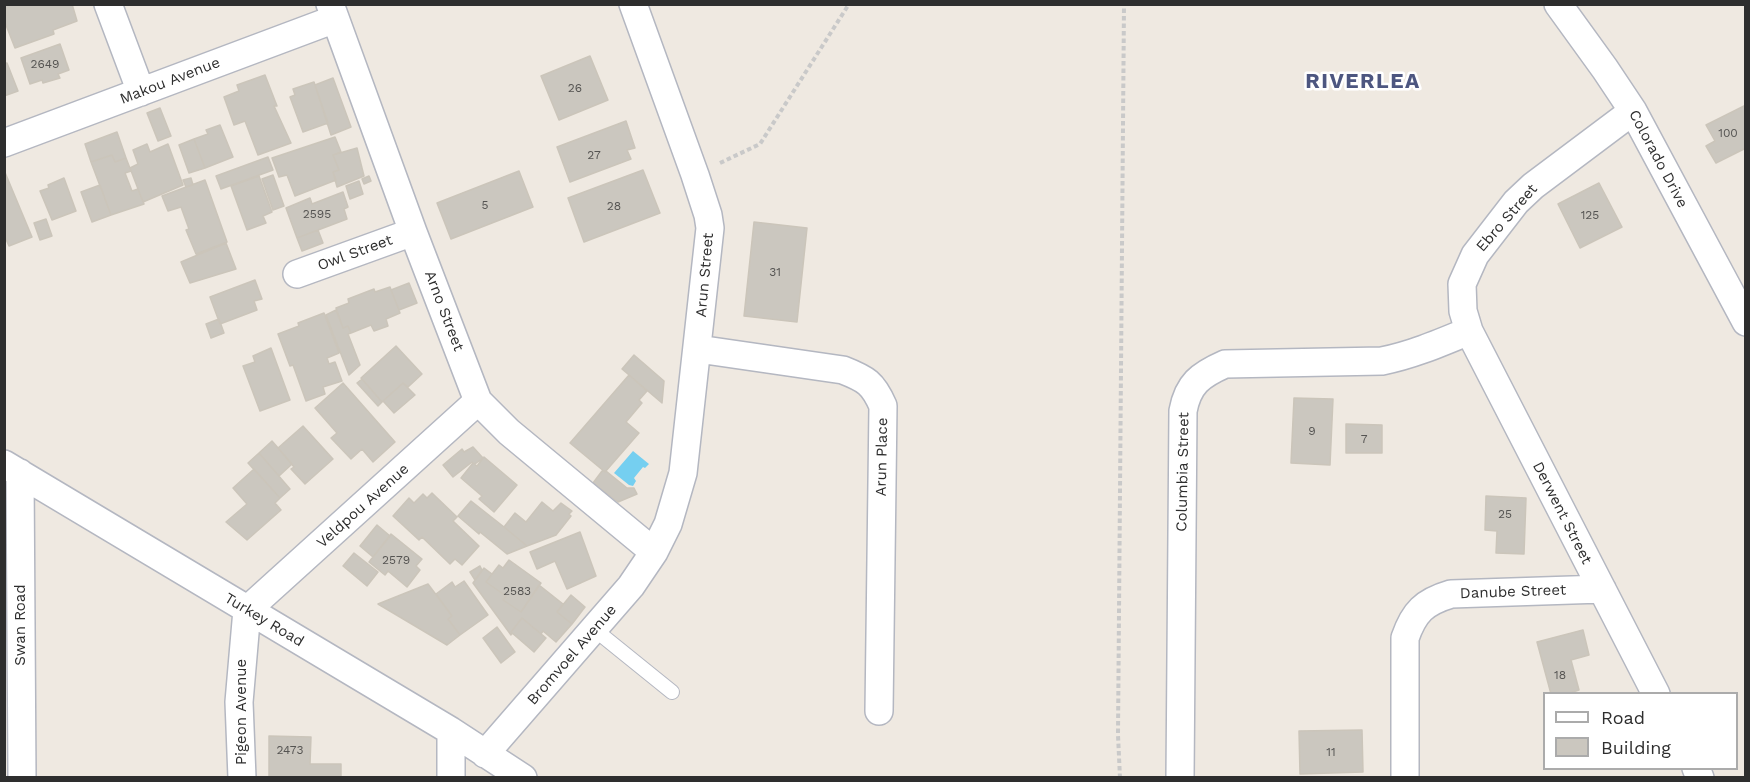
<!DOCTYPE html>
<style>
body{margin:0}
#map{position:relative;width:1750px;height:782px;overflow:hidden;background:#efe9e1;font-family:"Work Sans",sans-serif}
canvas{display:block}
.frame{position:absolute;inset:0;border:6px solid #2e2e2e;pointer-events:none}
.legend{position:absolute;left:1543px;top:692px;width:195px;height:78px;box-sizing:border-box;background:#fff;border:2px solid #ababab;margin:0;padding:8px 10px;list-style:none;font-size:18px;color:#2e2e2e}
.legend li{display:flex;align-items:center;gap:12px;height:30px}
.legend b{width:30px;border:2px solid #ababab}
</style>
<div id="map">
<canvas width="1750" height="782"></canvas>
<div class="frame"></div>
<ul class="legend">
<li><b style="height:8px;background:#fff"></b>Road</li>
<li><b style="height:16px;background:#cbc7bf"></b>Building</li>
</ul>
</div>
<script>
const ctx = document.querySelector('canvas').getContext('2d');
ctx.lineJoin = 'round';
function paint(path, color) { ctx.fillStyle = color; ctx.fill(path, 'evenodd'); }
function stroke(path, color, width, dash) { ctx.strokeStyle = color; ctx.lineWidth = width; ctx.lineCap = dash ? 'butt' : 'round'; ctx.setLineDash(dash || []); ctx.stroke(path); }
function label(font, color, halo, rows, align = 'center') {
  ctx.font = font + ' "Work Sans",sans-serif'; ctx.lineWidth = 5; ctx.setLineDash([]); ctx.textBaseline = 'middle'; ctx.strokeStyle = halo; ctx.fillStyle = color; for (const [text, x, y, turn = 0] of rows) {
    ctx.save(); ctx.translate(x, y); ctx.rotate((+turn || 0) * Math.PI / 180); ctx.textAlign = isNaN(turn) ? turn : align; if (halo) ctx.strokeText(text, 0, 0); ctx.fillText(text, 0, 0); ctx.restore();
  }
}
paint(new Path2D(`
 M633,451L649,464L645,468L643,467L634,478L636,481L633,486L629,485L614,473Z`), '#75cff0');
const building = new Path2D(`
 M4,4H72L77,21L53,30L54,34L15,48L4,20Z
 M60,44L69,70L58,74L60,78L43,83L42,80L30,84L21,58Z
 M590,56L608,100L559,120L541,76Z
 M7,63L18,91L4,96V64Z
 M265,75L277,106H274L291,143L258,155L245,121L234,125L224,97L239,91L237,85Z
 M333,78L351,127L331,135L315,85Z
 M314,82L328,123L303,132L290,97L295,95L293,89Z
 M1746,105V148L1716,163L1706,146L1715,141L1706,125Z
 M160,108L171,136L158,141L147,113Z
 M626,121L635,148L627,150L631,159L570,182L557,147Z
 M220,125L233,157L205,168L194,139L208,134L206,130Z
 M117,132L126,158L115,162L112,155L91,162L85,144Z
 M335,137L341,152L333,155L339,170L333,172L336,180L295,196L287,175L279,177L272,158Z
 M194,139L205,168L189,173L179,145Z
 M147,144L150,152L168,144L183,185L143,202L130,168L138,164L133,150Z
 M357,148L364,176L337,187L333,172L339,170L333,155Z
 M112,155L115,162L126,158L131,171L125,173L132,191L138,189L144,204L111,215L91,162Z
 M268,157L273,170L221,189L216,176Z
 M4,170L32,237L9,246L4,235Z
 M643,170L660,213L584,242L568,198Z
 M519,171L533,207L451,239L437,203Z
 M273,175L284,206L273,210L262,179Z
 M259,176L272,212L263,216L266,223L247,230L231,186Z
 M369,176L371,181L364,184L362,179Z
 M64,178L76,211L52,220L40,191L49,188L48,185Z
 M191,178L193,185L186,187L183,180Z
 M205,180L227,242L196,254L186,230L189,229L181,207L168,211L162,196Z
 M359,181L363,194L350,199L346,186Z
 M1599,183L1622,227L1580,248L1558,204Z
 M100,185L111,215L92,222L81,192Z
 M343,192L348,207L344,209L347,219L297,238L286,208L310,198L312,204Z
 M46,219L52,236L40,240L34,223Z
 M754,222L807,228L797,322L744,316Z
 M318,230L323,243L302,251L297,238Z
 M226,243L236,269L190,283L181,262Z
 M255,280L262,299L254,301L257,310L220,324L210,297Z
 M409,283L417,303L399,310L391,290Z
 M390,287L400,313L386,319L388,326L374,331L371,325L351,333L348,326L343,328L336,308L349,303L348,299L374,289L375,292Z
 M336,310L343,328L348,326L351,333L348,334L360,365L349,375L326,315Z
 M324,313L339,353L327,358L329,364L335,362L342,381L323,387L325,394L306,401L293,365L290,366L278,334L299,326L298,323Z
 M219,319L224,333L211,338L206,324Z
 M396,346L422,374L408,387L403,383L382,402L361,378Z
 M271,348L290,400L260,411L243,366L255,362L253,356Z
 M634,355L664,381L662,403L622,369Z
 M629,375L647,391L639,400L642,403L626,422L639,433L605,472L570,443Z
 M362,379L382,402L378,406L357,383Z
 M343,383L395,442L373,462L362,449L351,459L331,438L337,433L315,408Z
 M403,383L415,395L394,413L383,401Z
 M1294,398L1333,399L1330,465L1291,463Z
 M1346,424L1382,425V453H1346Z
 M303,426L333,459L305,484L291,469L294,467L278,448Z
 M272,441L292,464L279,476L259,453Z
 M473,447L483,458L475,464L472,462L453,477L443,465L462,449L464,452Z
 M259,453L290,489L280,498L248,463Z
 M484,457L517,485L494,512L479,499L482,496L461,478L473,463L477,466Z
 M254,469L280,498L275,503L281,510L247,540L226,522L247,504L233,488Z
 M602,471H606L627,488H634L637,494L618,502L593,483Z
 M432,493L457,517L453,521L479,546L462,565L455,559L450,564L422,537L419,540L393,516L409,498L414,503L423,494L427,498Z
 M1486,496L1526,498L1524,554L1496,553L1497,531L1485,530Z
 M471,501L504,527L527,546L507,554L480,532L479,534L458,516Z
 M542,502L553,511L561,503L572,511L569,514L571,516L556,535L527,546L504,527L515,513L526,522Z
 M377,525L390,536L373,557L360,546Z
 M580,532L596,576L567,589L555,561L537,569L530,552Z
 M391,534L422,559L416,566L420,570L407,587L388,571L385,575L369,562Z
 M354,553L378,572L367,586L343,566Z
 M509,560L541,583L521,612L503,600L506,596L486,582L499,565L503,568Z
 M480,566L482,570L475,580L470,572Z
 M484,568L492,574L486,582L506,596L503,600L521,612L539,585L563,604L557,612L572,624L556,642L543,631L541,634L522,618L511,632L512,633L511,635L473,583Z
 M464,581L488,615L460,635L448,619L452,616L436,594L452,582L455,587Z
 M428,584L452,616L448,619L460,635L447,645L378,604Z
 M571,595L585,607L572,624L557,612Z
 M522,618L546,638L534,652L511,632Z
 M497,627L515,652L501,663L483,638Z
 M1583,630L1589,655L1571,660L1579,690L1567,694H1551L1537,642Z
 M1362,730L1363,772L1300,774L1299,731Z
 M269,736L311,737L310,764H341V778H269Z`);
paint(building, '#cbc7bf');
stroke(building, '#cbc5ba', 1.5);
const service = new Path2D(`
 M594,629L672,692`);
const minor = new Path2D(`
 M108,4L141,92
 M330,4L413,232L478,401L509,432L654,552
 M1558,4L1605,69L1633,111L1746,322
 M1633,111L1533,186L1516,202L1475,255L1462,284L1463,311L1469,331L1656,694
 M4,143L335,19
 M297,274L413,232
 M698,349L843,370C866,379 873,383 883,406L879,711
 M4,464L451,731L523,778
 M20,473L22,778
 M247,610L478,401
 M485,754L631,586L654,552L668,524L683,473L710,228L708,215L695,175L633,4
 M1696,768L1700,778
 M242,778L239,702L247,610
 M451,778V731
 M1180,778L1183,411C1188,384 1200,375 1225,364L1382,361C1412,355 1440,343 1469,331
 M1405,778V638C1414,612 1424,602 1451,594L1602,589`);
stroke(service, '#b4b7c1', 16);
stroke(minor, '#b4b7c1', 30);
stroke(new Path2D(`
 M720,163L760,144L849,4
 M1120,778L1118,735L1124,4`), '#c9c9c9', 4, [4.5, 3]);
stroke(service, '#fff', 14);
stroke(minor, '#fff', 27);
label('12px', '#555452', null, [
 ["2649",45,64],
 ["26",575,88],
 ["100",1728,133],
 ["27",594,155],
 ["5",485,205],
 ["28",614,206],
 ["2595",317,214],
 ["125",1590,215],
 ["31",775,272],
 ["9",1312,431],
 ["7",1364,439],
 ["25",1505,514],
 ["2579",396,560],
 ["2583",517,591],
 ["18",1560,675],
 ["2473",290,750],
 ["11",1331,752]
]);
label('15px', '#2e2e2e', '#fff', [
 ["Makou Avenue",170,81,-21],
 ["Colorado Drive",1658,159,62],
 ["Ebro Street",1507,218,-49],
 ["Owl Street",355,253,-20],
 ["Arun Street",705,275,-85],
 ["Arno Street",444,311,69],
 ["Arun Place",882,457,-89],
 ["Columbia Street",1183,472,-89],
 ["Veldpou Avenue",363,506,-42],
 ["Derwent Street",1562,513,63],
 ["Danube Street",1513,592,-2],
 ["Turkey Road",264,620,31],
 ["Swan Road",21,625,-90],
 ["Bromvoel Avenue",572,655,-49],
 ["Pigeon Avenue",242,712,-90]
]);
ctx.letterSpacing = '1.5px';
label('bold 21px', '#4d5680', '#fff', [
 ["RIVERLEA",1363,82]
]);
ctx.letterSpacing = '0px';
</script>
